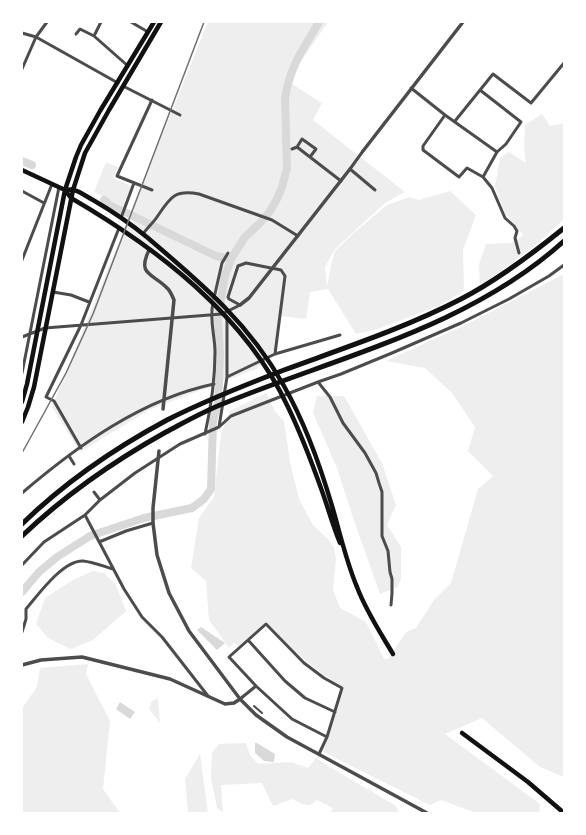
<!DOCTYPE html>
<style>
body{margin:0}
#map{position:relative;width:586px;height:835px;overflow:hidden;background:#fff;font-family:"PT Sans Narrow",sans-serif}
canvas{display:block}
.frame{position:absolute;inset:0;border:23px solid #fff;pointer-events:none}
</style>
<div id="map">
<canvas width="586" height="835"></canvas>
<div class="frame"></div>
</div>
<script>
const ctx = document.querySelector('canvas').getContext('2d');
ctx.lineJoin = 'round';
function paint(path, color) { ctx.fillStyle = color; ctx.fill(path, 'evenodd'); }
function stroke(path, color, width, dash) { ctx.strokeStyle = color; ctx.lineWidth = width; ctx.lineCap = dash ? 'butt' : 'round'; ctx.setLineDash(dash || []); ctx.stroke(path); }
paint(new Path2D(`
 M208,22H328L297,67L292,84L322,103L313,120L405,192L385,203L335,249L325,267L327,287L331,265L335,251L356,231L387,205L409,197L419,200L450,191L476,215L463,250L464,291L438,306L378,329L356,334L328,289L310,292L306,319L281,316L277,350L256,369L149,410L80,452L52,407Z
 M542,114L550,126L564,123V219C538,244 510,266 480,285L479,264L486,244L511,243L523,235L505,213L495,187L500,158L509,152L526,163L524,147L525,125Z
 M106,162L118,167L113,178L132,186L124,207L94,192Z
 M564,274V777L540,767L482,718L445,734L540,804L539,813H476L441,800L430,805L323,752L330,733L344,687C311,669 292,649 267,622L239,646L234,643L229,648L209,620L206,581L191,568L199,518L214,497L221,434L230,411L266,393L276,413L284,421L290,462L299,499L313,525L327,538L334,547L336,559L333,590L340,608L366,622L384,659H388L406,632L416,628L434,600L451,583L478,489L493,476L468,451L475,427L452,393L425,368L386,361L463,326Z
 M317,396H344L382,463L396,505L387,525L401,547V578L398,587L380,594L352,515L337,468L313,413Z
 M93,571L104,573L116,585L126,611L93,640L71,649L48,638L36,624L45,598L73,580Z
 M88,664L86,674L110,721L103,789L120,813H22V708L37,687L40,668Z
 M158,698L160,723L149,709L151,702Z
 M246,743L250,755L258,764L291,762L308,768L316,758L330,767L396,806L399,813H330L333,808L317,800L310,805L302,804L292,799L273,806L262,783L221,785L223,812L217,808L211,778L212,753L219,744Z
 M200,754L208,813H188L185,779Z`), '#eee');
paint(new Path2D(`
 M201,627L225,643L217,650L197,630Z
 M120,702L135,712L130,719L116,709Z
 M255,743H257L275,754L274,762L264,761L255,753Z`), '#d9d9d9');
stroke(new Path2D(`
 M22,161L32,165
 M104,200L110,205L216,256L231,259
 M22,592L39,572L57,557L90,536L144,518L192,508L204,499L211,489L213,421L218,402L219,382L220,353L218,320L222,292L225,276L231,259L245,237L260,223L270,211L278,197L282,187L287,168L285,99C290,65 303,50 319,22`), '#d9d9d9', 8);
stroke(new Path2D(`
 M254,706L262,713`), '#4c4c4c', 2);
stroke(new Path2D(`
 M131,22L148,32
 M22,33L36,37L118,83
 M76,34L80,29L94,36L128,66
 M94,36L101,22
 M22,69L36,37L47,22
 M123,86L180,115
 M411,88L445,115L497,152
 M480,90L521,122L506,144L497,152L483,177
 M445,115L423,146V150L459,177L467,168L483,177L492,188L505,218L514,226L517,231L515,238L519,253
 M455,121L493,74L531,103L564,63
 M297,147L302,139L316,149L310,157
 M292,149L297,147L341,181
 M363,151L350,169L375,190
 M152,190L117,176L152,100
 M22,191L44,203
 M121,218L134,183
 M143,234C147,228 153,223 157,217C170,198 174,189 199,194L272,220L298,236
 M22,260L52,184
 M53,292L71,295L89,302
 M214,298L222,263L228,253
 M22,337L45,328L222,314L240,305L229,299L228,297L238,266L246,263L281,270L285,276L275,354
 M22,373L59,187
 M227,377L275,354L340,335
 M318,382L330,397L343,423L365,453L376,473L379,483L382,492V536L388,551L390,572L392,579V593L391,605
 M219,427L227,377V318
 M205,434C211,407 215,380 215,352C215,336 209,319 213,303
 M81,448L54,401L46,397L81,325L119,228
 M69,456L74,464
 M94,492L100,500
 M22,493C77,446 142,399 214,384
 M85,515L124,589L142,617L162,637L208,696
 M99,542L126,531L153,523
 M22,565L44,542L85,515L100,500L135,473L180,444L219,427L231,416L318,382L341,374L392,353L461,323L509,299L549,276L564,265
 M22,632L26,619V609C38,595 63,560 83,561C93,562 103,566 113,569
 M248,640L285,681L305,698L335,712
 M240,699L256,686
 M319,754L327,737L342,688L324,678L304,663L266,624L229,657L256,686L292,719L327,737`), '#4c4c4c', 3);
stroke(new Path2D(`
 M363,151L463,22
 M149,250C137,275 152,273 166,287C170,290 172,295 174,300L163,409
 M240,305L249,298L350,169
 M159,451L153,508V523L157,555L169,593L189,631L240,699L256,715L287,737L427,813
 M22,665L41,660L82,657L170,679L225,704L234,703L240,699`), '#4c4c4c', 3.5);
stroke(new Path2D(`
 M22,170L65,190L71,198C157,248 245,315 288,407C301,434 312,463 322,491C328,508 333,526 340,543
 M65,190C68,190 72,189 74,190C81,192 87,197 93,200C112,211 131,224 148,238C201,283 249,323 284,386C305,423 320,465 332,506C340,533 346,561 357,587C366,611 380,632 393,654
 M22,402L27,384L65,190L76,157L81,145L100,111L154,22
 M22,422L28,407L34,387L73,190L85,153L109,110L161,22
 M462,733L528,782L564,813`), '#111', 4.5);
stroke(new Path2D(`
 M22,524C64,483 115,448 167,420C204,401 245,385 284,370C344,348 405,328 461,299C498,280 532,254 564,228
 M22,536C65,495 114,461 166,432C185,422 204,411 225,403C340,356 469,327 564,241`), '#111', 5);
stroke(new Path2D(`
 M22,453L66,373L93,314L204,22`), '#707070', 1.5);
</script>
